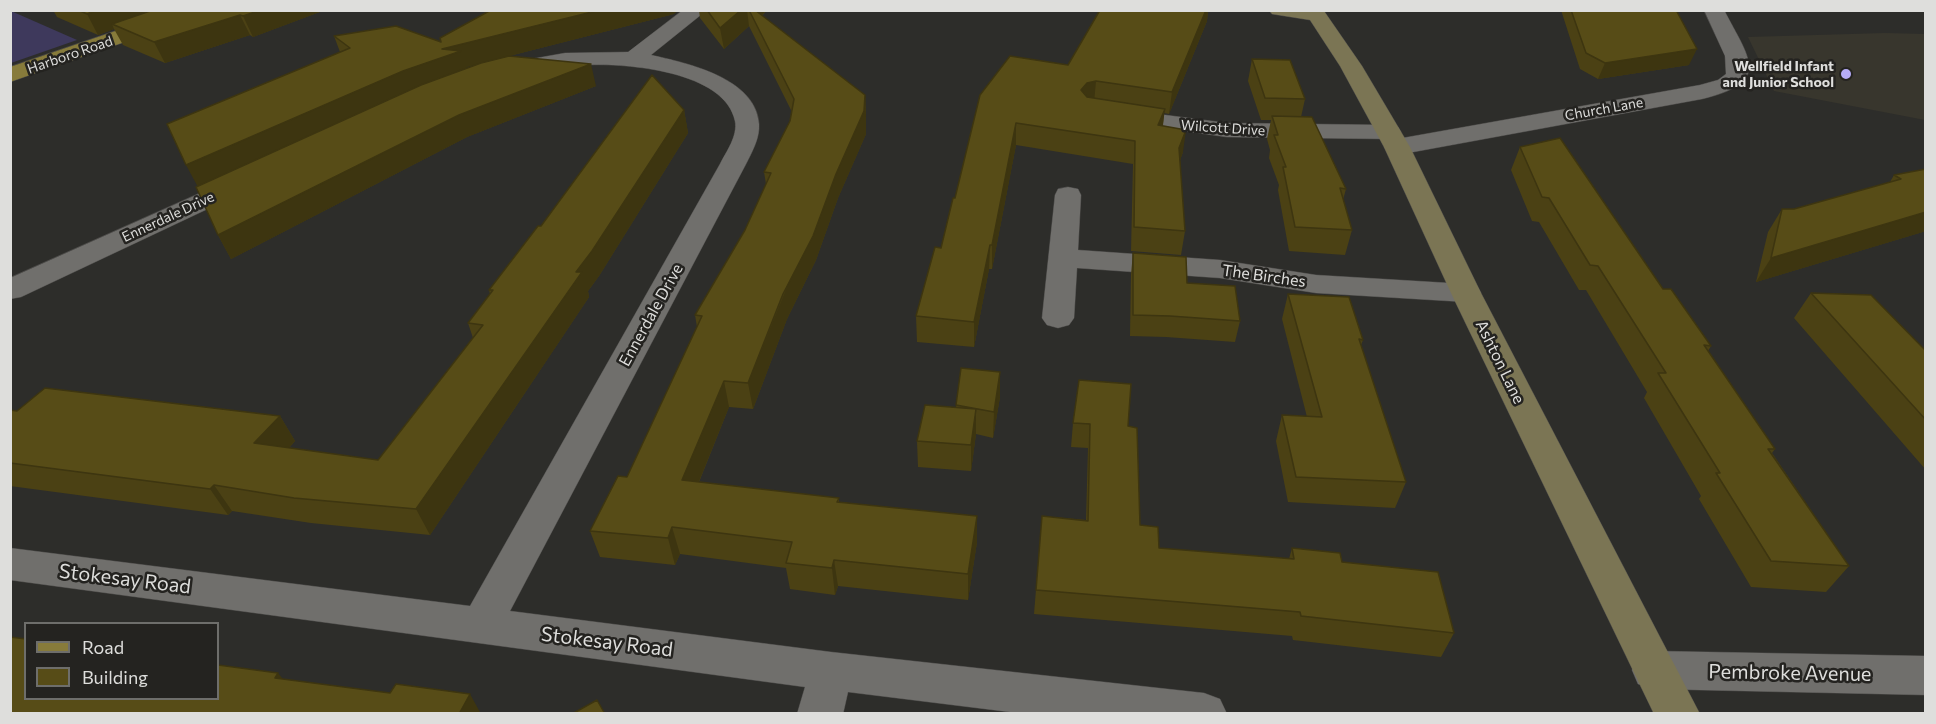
<!DOCTYPE html>
<style>
body{margin:0}
#map{position:relative;width:1936px;height:724px;overflow:hidden;background:#2d2d2a;font-family:Commissioner,sans-serif}
canvas{display:block}
.frame{position:absolute;inset:0;border:12px solid #dededc;pointer-events:none}
.legend{position:absolute;left:24px;top:622px;width:195px;height:78px;box-sizing:border-box;background:#242320;border:2px solid #6e6e6b;margin:0;padding:8px 10px;list-style:none;font-size:18px;color:#dededc}
.legend li{display:flex;align-items:center;gap:12px;height:30px}
.legend b{width:30px;border:2px solid #6e6e6b}
</style>
<div id="map">
<canvas width="1936" height="724"></canvas>
<div class="frame"></div>
<ul class="legend">
<li><b style="height:8px;background:#877b3b"></b>Road</li>
<li><b style="height:16px;background:#574c17"></b>Building</li>
</ul>
</div>
<script>
const ctx = document.querySelector('canvas').getContext('2d');
ctx.lineJoin = 'round';
function paint(path, color) { ctx.fillStyle = color; ctx.fill(path, 'evenodd'); }
function stroke(path, color, width, dash) { ctx.strokeStyle = color; ctx.lineWidth = width; ctx.lineCap = dash ? 'butt' : 'round'; ctx.setLineDash(dash || []); ctx.stroke(path); }
function label(font, color, halo, rows, align = 'center') {
  ctx.font = font + ' Commissioner,sans-serif'; ctx.lineWidth = 5; ctx.setLineDash([]); ctx.textBaseline = 'middle'; ctx.strokeStyle = halo; ctx.fillStyle = color; for (const [text, x, y, turn = 0] of rows) {
    ctx.save(); ctx.translate(x, y); ctx.rotate((+turn || 0) * Math.PI / 180); ctx.textAlign = isNaN(turn) ? turn : align; if (halo) ctx.strokeText(text, 0, 0); ctx.fillText(text, 0, 0); ctx.restore();
  }
}
paint(new Path2D(`
 M1885,33L1925,34V120L1774,91L1748,37Z`), '#38362d');
paint(new Path2D(`
 M10,11H11L77,40L11,63Z`), '#3e395c');
const minor = new Path2D(`
 M683,10H707L651,55C687,63 756,78 759,124C760,138 752,152 746,164L510,611L831,652L1204,693L1220,699L1227,714H1026L848,692L843,714H797L805,687L10,580V548L470,606L720,164C726,152 738,136 735,121C725,71 626,63 586,65C565,66 526,77 509,73L506,68L509,63L565,53L628,52Z
 M1704,10H1724C1750,60 1772,82 1702,99L1397,155L1388,152L1384,147L1388,142L1397,139L1700,85L1718,80L1726,74L1725,56Z
 M1119,109L1227,123L1389,125L1398,127L1401,132L1398,137L1389,139L1227,137L1110,121L1107,116L1110,111Z
 M243,174L252,176L256,182L252,188L21,297L10,299V278Z
 M1068,187L1078,189L1081,195L1078,250L1220,260L1316,275L1466,284L1477,286L1481,293L1477,300L1466,302L1316,293L1220,278L1077,268L1074,318L1069,325L1058,328L1047,325L1042,318L1055,195L1058,189Z
 M1654,651L1926,656V695L1654,689L1638,684L1632,670L1638,656Z`);
const secondary = new Path2D(`
 M1269,10L1324,11L1362,66L1410,147L1481,293L1700,714H1654L1451,293L1384,147L1340,66L1310,20L1272,14Z`);
const primary = new Path2D(`
 M177,10H208L205,14L10,82V67Z`);
stroke(minor, '#4a4947', 1);
stroke(secondary, '#4a4947', 1);
stroke(primary, '#4a4947', 1);
paint(minor, '#706f6c');
paint(secondary, '#7b7554');
paint(primary, '#877b3b');
paint(new Path2D(`
 M53,10H325L253,37L250,35L165,63L123,45L114,29L98,35L57,17Z
 M699,10H767L762,16L865,95L866,117V134L838,198L816,260L787,319L753,409L729,407L699,482L839,498V502L977,516V542L968,600L838,586L835,595L790,589L786,568L680,554L675,565L600,557L590,531L627,477L697,327L695,315L745,230L766,184L764,172L790,121L792,112L749,26L724,49L700,18Z
 M1206,10H1208L1207,21L1169,114L1164,113L1163,126L1183,152L1180,160L1185,231L1181,255L1131,251L1133,164L1016,145L992,269H989L974,347L917,342L916,316L941,248L955,198L980,95L1068,65Z
 M1561,10H1676L1689,65L1598,79L1580,69Z
 M674,14L466,67L467,69L596,86L467,137L231,259L218,235L198,186L340,52L334,36L441,42Z
 M1252,59L1305,99L1301,117L1346,189L1343,200L1352,230L1345,255L1289,251L1278,190L1279,185L1269,158L1270,150L1267,139L1271,120H1261L1248,81Z
 M684,110L688,133L599,276L588,291L589,297L430,535L311,523L232,511L228,515L10,486V410L17,411L280,416L295,441L289,448L378,460L473,338L468,323L490,294L489,290L541,226Z
 M1520,147L1663,289L1711,346L1708,351L1775,449L1772,453L1849,566L1826,592L1751,587L1699,499L1701,496L1644,398L1647,392L1586,290H1579L1539,222L1532,221L1511,170Z
 M1926,169V231L1756,282L1768,232L1782,209H1794L1890,182L1894,175Z
 M1133,253L1187,283L1240,321L1235,342L1166,337L1130,336L1131,274Z
 M1811,293L1926,351V470L1794,318Z
 M1288,294L1363,340L1361,345L1406,482L1395,508L1288,502L1276,441L1282,415L1307,417L1282,319Z
 M961,368L1000,372V397L993,438L976,434L971,471L918,467L917,441L956,407Z
 M1073,423L1128,426L1140,525L1159,548L1289,559L1292,548L1342,562L1454,633L1441,657L1293,640L1292,636L1034,614L1042,516L1086,520L1088,448L1071,447Z`), '#4b4114');
paint(new Path2D(`
 M97,10H169L112,24L114,29L98,35L87,14Z
 M261,10H325L253,37L243,16Z
 M600,10H679L674,14L466,67L468,73L199,189L186,165L442,49Z
 M741,10H747L749,26L724,49L720,28Z
 M749,10H767L755,22Z
 M1206,10H1208L1207,21L1169,114L1172,92Z
 M240,15L250,35L165,63L154,42Z
 M1697,49L1689,65L1598,79L1605,63Z
 M591,64L596,86L467,137L231,259L218,235L459,115Z
 M1096,81L1094,103L1085,105L1081,90L1087,83Z
 M865,95L866,117V134L838,198L816,260L787,319L753,409L748,383Z
 M1165,109L1162,131L1158,125Z
 M684,110L688,133L599,276L588,291L589,297L430,535L416,509Z
 M1016,123V145L992,269V245Z
 M1186,130L1183,152L1176,171L1179,148Z
 M1926,212V231L1756,282L1771,258Z
 M990,245L989,269L974,347V322Z
 M1000,372V397L993,438L994,412Z
 M724,381L729,407L689,506L682,480Z
 M976,409V434L971,471V445Z
 M280,416L295,441L270,469L254,443Z
 M214,485L232,511L228,515L210,489Z
 M977,516V542L968,600V574Z
 M672,527L680,554L675,565L668,538Z
 M834,560L838,586L835,595L832,568Z
 M278,673L298,698L275,678Z
 M470,694L481,714H459Z`), '#3d3510');
const building = new Path2D(`
 M78,10H97L87,14Z
 M153,10H261L243,16L240,15L154,42L112,24Z
 M491,10H600L442,49L461,51L403,71L186,165L167,124L350,48L334,36L396,26L441,42L440,38Z
 M707,10H741L720,28Z
 M749,10H755L865,95L864,111L836,174L813,236L783,294L748,383L724,381L682,480L839,498L837,502L977,516L968,574L834,560L832,568L786,563L792,542L672,527L668,538L590,531L618,476L627,477L702,316L695,315L745,230L771,173L764,172L790,121L794,99Z
 M1100,10H1206L1172,92L1096,81L1087,83L1081,90L1087,97L1165,109L1158,125L1186,130L1179,148L1185,231L1134,227L1135,141L1016,123L992,245H990L974,322L916,316L935,247L941,248L953,198H955L980,95L1010,56L1068,65Z
 M1571,10H1676L1697,49L1605,63L1586,53Z
 M509,56L591,64L459,115L218,235L196,187L421,85L481,63Z
 M1252,59L1290,60L1305,99L1265,98Z
 M652,75L684,110L592,251L576,272H582L416,509L294,498L214,485L210,489L10,463V410L17,411L45,388L280,416L254,443L378,460L483,325L468,323L493,290H489L538,226H541Z
 M1272,116L1312,117L1346,189L1340,188L1352,230L1295,227L1283,167H1286L1274,135H1278Z
 M1560,138L1663,289H1671L1711,346L1704,345L1775,449H1768L1849,566L1771,561L1716,473H1720L1658,373H1666L1598,266L1590,265L1549,198L1542,197L1520,147Z
 M1926,169V212L1771,258L1782,209H1794L1901,179L1894,175Z
 M1133,253L1186,257L1187,283L1235,286L1240,321L1170,316L1133,315Z
 M1811,293L1871,295L1926,351V420Z
 M1288,294L1349,297L1363,340L1359,339L1406,482L1296,477L1282,415L1322,417Z
 M961,368L1000,372L994,412L956,405Z
 M1079,380L1131,384L1128,426L1137,428L1140,525L1158,527L1159,548L1294,559L1292,548L1340,553L1342,562L1438,572L1454,633L1301,616L1300,612L1036,590L1042,516L1088,521L1090,424L1073,423Z
 M925,405L976,409L971,445L917,441Z
 M10,637L26,639V699H218V665L278,673L275,678L390,693L396,684L470,694L459,714H10Z
 M597,700L605,714H572Z`);
paint(building, '#574c17');
stroke(building, '#3d3510', 1.5);
for (const [x, y, r, color] of [
 [1846,74,6,"#b6acf8"]
]) { const dot = new Path2D(); dot.arc(x, y, r, 0, 2 * Math.PI); ctx.fillStyle = color; ctx.fill(dot); stroke(dot, '#242320', 2); }
label('14px', '#dededc', '#242320', [
 ["Harboro Road",70,55,-19],
 ["Church Lane",1604,109,-10],
 ["Wilcott Drive",1223,128,4],
 ["Ennerdale Drive",168,217,-25]
]);
label('bold 14px', '#dededc', '#242320', [
 ["Wellfield Infant",1834,66],
 ["and Junior School",1834,82]
], 'right');
label('16px', '#dededc', '#242320', [
 ["The Birches",1264,276,8],
 ["Ennerdale Drive",651,315,-61],
 ["Ashton Lane",1500,362,64]
]);
label('20px', '#dededc', '#242320', [
 ["Stokesay Road",125,579,7],
 ["Stokesay Road",607,642,7],
 ["Pembroke Avenue",1790,673,1]
]);
</script>
